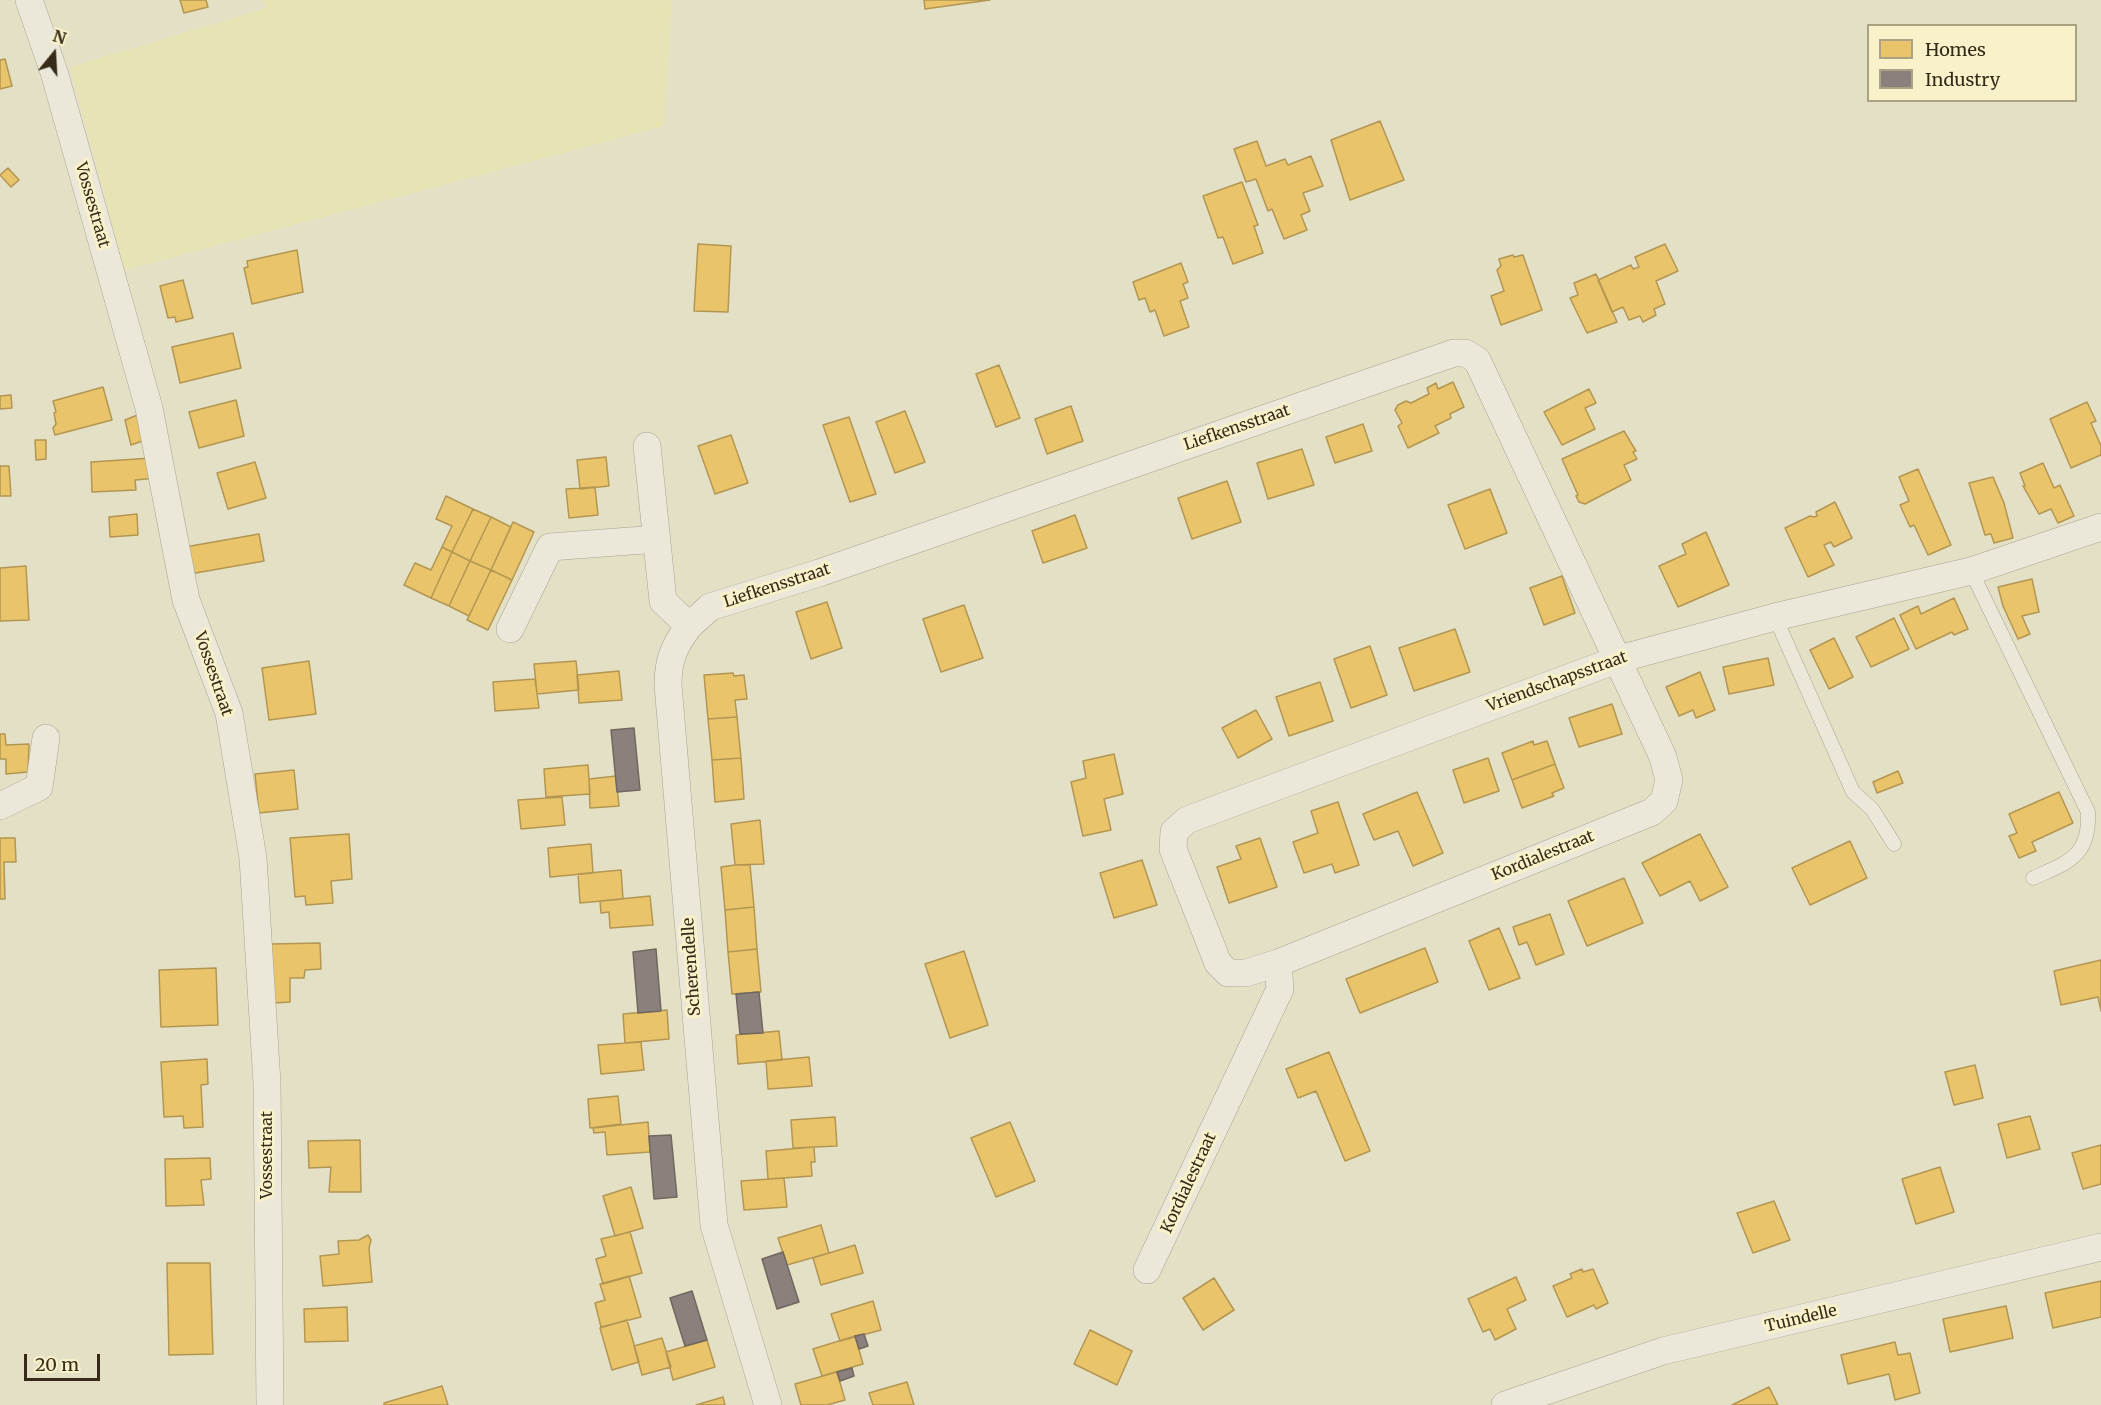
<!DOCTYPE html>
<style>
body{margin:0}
#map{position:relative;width:2101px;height:1405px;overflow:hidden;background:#e4e0c6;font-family:Merriweather,serif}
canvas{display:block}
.legend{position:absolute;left:1867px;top:24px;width:210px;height:78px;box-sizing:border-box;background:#f8f1c9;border:2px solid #aaa283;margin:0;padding:8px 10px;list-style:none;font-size:18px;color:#362b19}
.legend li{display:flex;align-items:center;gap:12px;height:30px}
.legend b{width:30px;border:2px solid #aaa283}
.north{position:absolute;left:24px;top:24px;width:60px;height:60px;-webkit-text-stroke:4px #f8f1c9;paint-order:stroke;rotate:18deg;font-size:16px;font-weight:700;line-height:24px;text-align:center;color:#362b19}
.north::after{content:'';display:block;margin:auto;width:21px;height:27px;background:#362b19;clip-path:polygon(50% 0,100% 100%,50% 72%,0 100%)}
.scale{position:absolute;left:24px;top:1354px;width:76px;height:27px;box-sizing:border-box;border:3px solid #362b19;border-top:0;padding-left:8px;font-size:18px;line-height:21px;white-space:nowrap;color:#362b19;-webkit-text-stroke:4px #f8f1c9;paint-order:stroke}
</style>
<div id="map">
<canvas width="2101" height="1405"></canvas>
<ul class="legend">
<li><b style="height:16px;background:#e9c46a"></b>Homes</li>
<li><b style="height:16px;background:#8a817c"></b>Industry</li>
</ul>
<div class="north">N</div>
<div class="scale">20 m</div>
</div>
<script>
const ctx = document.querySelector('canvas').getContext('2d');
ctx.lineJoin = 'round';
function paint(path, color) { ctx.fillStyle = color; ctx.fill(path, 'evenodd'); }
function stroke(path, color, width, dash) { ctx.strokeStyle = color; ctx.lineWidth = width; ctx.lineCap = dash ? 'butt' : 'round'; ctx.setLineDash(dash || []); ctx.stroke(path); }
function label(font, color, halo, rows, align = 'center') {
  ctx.font = font + ' Merriweather,serif'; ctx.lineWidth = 6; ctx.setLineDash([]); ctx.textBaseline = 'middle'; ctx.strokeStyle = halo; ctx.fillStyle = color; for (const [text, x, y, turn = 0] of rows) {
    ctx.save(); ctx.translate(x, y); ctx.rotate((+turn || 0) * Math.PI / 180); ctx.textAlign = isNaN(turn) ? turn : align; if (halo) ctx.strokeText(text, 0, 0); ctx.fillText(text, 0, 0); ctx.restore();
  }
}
paint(new Path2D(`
 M264,0H672L664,126L125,270L70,67L266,8Z`), '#e6e3b4');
const homes = new Path2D(`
 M180,0H206L208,7L184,13Z
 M924,0H990L925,9Z
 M5,59L12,86L0,89V60Z
 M1380,121L1404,180L1350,200L1331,140Z
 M1257,141L1266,166L1285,159L1288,165L1311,156L1323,186L1303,193L1310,211L1301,215L1307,230L1284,239L1272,209L1268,211L1256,179L1246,182L1234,149Z
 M8,168L19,180L11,187L0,175Z
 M1242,182L1258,225L1254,226L1263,253L1233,264L1223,237L1218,238L1203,196Z
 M698,244L731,246L728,312L694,311Z
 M1665,244L1678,271L1656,281L1665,304L1654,309L1656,315L1643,322L1640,316L1629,320L1623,307L1612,312L1598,280L1631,265L1633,269L1639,267L1635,257Z
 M297,250L303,292L252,304L244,268L248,267L247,261Z
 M1513,255L1514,257L1523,255L1542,310L1501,325L1491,296L1504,291L1497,270L1501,266L1499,259Z
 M1181,263L1188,282L1183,284L1188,298L1180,301L1189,327L1164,336L1155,310L1150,312L1145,298L1139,300L1133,282Z
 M1596,274L1617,322L1587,333L1570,298L1578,295L1574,283Z
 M183,280L193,318L176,322L175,317L168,318L160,286Z
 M233,333L241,368L180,383L172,347Z
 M999,365L1020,418L996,427L976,374Z
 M1453,382L1464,407L1450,414L1451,418L1435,426L1439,433L1408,448L1398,426L1402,423L1395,410L1398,405L1406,401L1411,403L1429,394L1427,388L1436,383L1438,389Z
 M103,387L112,420L55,435L53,428L56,424L54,413L56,412L53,401Z
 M1589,389L1596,403L1585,408L1595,429L1562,445L1544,412Z
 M11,395L12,408L0,409V396Z
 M236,400L244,436L199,448L189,412Z
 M2087,402L2096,421L2091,423L2101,446V455L2071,468L2050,419Z
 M1071,406L1083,441L1047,454L1035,419Z
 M905,411L925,462L895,473L876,422Z
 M140,414L148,439L131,445L125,420Z
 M849,417L876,494L850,502L823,425Z
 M1363,424L1372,451L1335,463L1326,437Z
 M1624,431L1636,451L1633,452L1637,459L1624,465L1631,480L1585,504L1579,502L1576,496L1578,495L1562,459Z
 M731,435L748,483L715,494L698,446Z
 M35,440H46V459L36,460Z
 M1302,449L1314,485L1268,499L1257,463Z
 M606,457L609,486L580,489L577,460Z
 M152,458L157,478L135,480L136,490L92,492L91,462Z
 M255,462L266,498L228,509L217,473Z
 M2043,463L2054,488L2060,485L2074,516L2058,523L2051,509L2039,514L2023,486H2025L2020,473Z
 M0,466H9L11,496H0Z
 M1918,469L1951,545L1928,555L1914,525L1910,527L1900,505L1909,501L1899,477Z
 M1993,477L2004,503L2013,538L1994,543L1991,534L1985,535L1969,483Z
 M1227,481L1241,522L1192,539L1178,498Z
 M595,487L598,515L569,518L566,489Z
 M1490,489L1507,533L1465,549L1448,505Z
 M446,496L473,509L452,552L442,547L452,526L436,519Z
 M1835,502L1852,538L1834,547L1831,542L1824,545L1834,565L1808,577L1785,528L1810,516L1814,517L1817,516L1816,512Z
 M473,509L491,517L470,561L452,552Z
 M137,514L138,535L110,537L109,517Z
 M1075,515L1087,548L1043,563L1032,531Z
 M491,517L511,527L491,570L470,561Z
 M513,522L534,532L512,580L491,570Z
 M1706,532L1729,585L1678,607L1659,566L1686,554L1682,544Z
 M259,534L264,561L190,574L185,547Z
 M442,547L452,552L431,598L404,585L415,563L431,570Z
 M452,552L470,561L449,606L431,598Z
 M470,561L491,570L469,616L449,606Z
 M26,566L29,620L0,621V568Z
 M491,570L512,580L488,630L467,620Z
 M1562,576L1575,613L1544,625L1530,588Z
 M2032,579L2039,612L2022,616L2030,634L2018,639L2003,606L1998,587Z
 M1954,598L1968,629L1954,635L1952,632L1916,649L1900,615L1918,606L1921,614Z
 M827,602L842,648L811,659L796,612Z
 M964,605L983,658L941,672L923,619Z
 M1894,618L1909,649L1871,667L1856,637Z
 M1455,629L1470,672L1414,691L1399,648Z
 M1834,638L1853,677L1829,689L1810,650Z
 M1370,646L1387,695L1351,708L1334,659Z
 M1768,658L1774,685L1729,694L1723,667Z
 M309,661L316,714L269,720L262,668Z
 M576,661L579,690L537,694L534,664Z
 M619,671L622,700L579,703L577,675Z
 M1700,672L1715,710L1696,718L1693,710L1679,716L1666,687Z
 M733,673L734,676L744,675L747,699L735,700L737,717L708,719L704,675Z
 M535,679L539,708L495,711L493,682Z
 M1320,682L1333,721L1289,736L1276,697Z
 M1612,704L1622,734L1579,747L1569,718Z
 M1256,710L1272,739L1238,758L1222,728Z
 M737,717L741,758L712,760L708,719Z
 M0,734H5L6,745L29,744L28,772L6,774V759H0Z
 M1533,741L1534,745L1547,741L1555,764L1512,780L1502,753Z
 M1114,754L1123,794L1104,799L1111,830L1083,836L1071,782L1086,778L1083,761Z
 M741,758L744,799L715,802L712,760Z
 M1488,758L1499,791L1464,803L1453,770Z
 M1555,764L1564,788L1552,793L1554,796L1522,808L1512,780Z
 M588,765L590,794L546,797L544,769Z
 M294,770L298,809L259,813L255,774Z
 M1898,771L1903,783L1877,793L1873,782Z
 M616,776L619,806L590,808L589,779Z
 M1417,792L1443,853L1413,866L1398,831L1374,840L1363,814Z
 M2059,792L2073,823L2032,842L2036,851L2019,858L2009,836L2017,833L2009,814Z
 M562,797L565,825L521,829L518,800Z
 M1338,802L1359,865L1335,873L1332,864L1304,873L1293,842L1318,833L1311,811Z
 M760,820L764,864L735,865L731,824Z
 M349,834L352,879L331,881L333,903L306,905L305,896L295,897L290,838Z
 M1700,834L1728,887L1700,901L1690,881L1660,896L1642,863Z
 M0,838H15L16,862H4L5,899H0Z
 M1260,838L1277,887L1229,903L1217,867L1241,859L1236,846Z
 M1850,841L1867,878L1810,905L1792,868Z
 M591,844L593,873L550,877L548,848Z
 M1142,860L1157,905L1114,918L1100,873Z
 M735,865H750L754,907L725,910L721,867Z
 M621,870L623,899L580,903L578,874Z
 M1624,878L1643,923L1587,946L1568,901Z
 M650,896L653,925L610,928L609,912L601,913L600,901Z
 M754,907L757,949L728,952L725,910Z
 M1550,914L1564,954L1536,965L1527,942L1519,945L1513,927Z
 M1499,928L1520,978L1489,990L1469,941Z
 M320,943L321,969L305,970L304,978H290V1002L274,1003L271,944Z
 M1425,948L1438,982L1360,1013L1346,979Z
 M757,949L761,992L732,994L728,952Z
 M964,951L988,1025L950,1038L925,964Z
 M2101,960V1011L2098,997L2061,1005L2054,971Z
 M216,968L218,1025L161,1027L159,970Z
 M667,1010L669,1039L625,1043L623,1014Z
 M779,1031L782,1060L738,1064L736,1035Z
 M641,1042L644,1070L601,1074L598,1045Z
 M1329,1052L1370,1151L1345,1161L1316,1091L1298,1098L1286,1069Z
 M809,1057L812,1086L768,1089L766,1061Z
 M207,1059L208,1084L201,1085L203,1127L184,1128L183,1116L164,1117L161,1062Z
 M1975,1065L1983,1098L1954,1105L1945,1072Z
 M618,1096L621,1124L590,1128L588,1099Z
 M2030,1116L2040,1149L2007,1158L1998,1124Z
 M835,1117L837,1146L793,1148L791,1120Z
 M648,1122L650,1152L607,1155L605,1132L594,1133L593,1128Z
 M1010,1122L1035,1181L996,1197L971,1138Z
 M360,1140L361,1192H329L331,1167L309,1168L308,1141Z
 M2101,1145V1184L2083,1189L2072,1153Z
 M814,1147L815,1162H811L812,1176L768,1179L766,1151Z
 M210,1158L211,1179L201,1180L204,1205L166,1206L165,1159Z
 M1940,1167L1954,1212L1916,1224L1902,1179Z
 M784,1178L787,1207L744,1210L741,1181Z
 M631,1187L643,1228L615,1236L603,1196Z
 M1774,1201L1790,1240L1753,1253L1737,1213Z
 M821,1225L829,1253L787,1265L778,1238Z
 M630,1232L642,1273L603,1284L596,1259L606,1256L601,1239Z
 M368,1235L371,1240L369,1248L372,1282L323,1286L320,1256L339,1254L338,1241L359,1240Z
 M855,1245L863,1273L821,1285L813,1258Z
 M167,1263H210L213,1354L169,1355Z
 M1582,1269L1583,1272L1593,1269L1608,1303L1596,1309L1594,1305L1567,1317L1553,1286L1572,1278L1570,1274Z
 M629,1276L641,1317L601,1327L595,1303L605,1300L600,1284Z
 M1516,1277L1526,1300L1507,1309L1516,1329L1495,1340L1490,1329L1483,1332L1468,1299Z
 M1214,1278L1234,1310L1203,1330L1183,1298Z
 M2101,1281V1317L2053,1328L2045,1293Z
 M873,1301L881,1330L840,1341L831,1314Z
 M2006,1306L2013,1338L1950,1352L1943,1319Z
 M347,1307L348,1341L305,1342L304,1309Z
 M627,1320L639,1362L612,1370L600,1328Z
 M1090,1330L1132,1351L1117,1385L1074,1364Z
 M855,1336L863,1364L822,1376L813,1349Z
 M662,1338L671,1367L642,1375L634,1346Z
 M707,1340L715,1367L673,1380L666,1352Z
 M1895,1342L1898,1355L1910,1353L1920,1393L1895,1400L1889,1374L1848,1384L1841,1355Z
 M837,1372L845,1400L827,1405H801L795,1384Z
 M907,1382L914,1405H873L869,1393Z
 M442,1386L448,1405H384V1403Z
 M1769,1387L1778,1405H1732Z
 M723,1397L725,1405H696Z`);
paint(homes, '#e9c46a');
stroke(homes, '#b39652', 1.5);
const industry = new Path2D(`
 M634,728L640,790L617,792L611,730Z
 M656,949L661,1011L638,1013L633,952Z
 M759,992L763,1033L740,1034L736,994Z
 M671,1135L677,1197L654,1199L649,1136Z
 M783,1252L799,1302L777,1309L762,1259Z
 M692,1291L707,1340L685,1346L670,1298Z
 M864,1334L868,1346L859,1349L855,1336Z
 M852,1368L854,1376L840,1381L837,1372Z`);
paint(industry, '#8a817c');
stroke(industry, '#71675e', 1.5);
const service = new Path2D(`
 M1971,571L2088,812C2090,857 2068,862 2033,878
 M1775,617L1853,792L1872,809L1894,844`);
const minor = new Path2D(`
 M29,0L54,72L149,408L186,600L229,713L253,858L267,1083L270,1405
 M647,446L663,601L689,626C674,646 668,660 668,685L714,1225L768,1405
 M689,626L710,607L819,573L1454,353H1465L1477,360L1663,757L1669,780L1664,801L1652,812L1278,963L1246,973H1228L1218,963L1173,849L1174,832L1187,820L1619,659L1775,617L1971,571L2101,527
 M510,629L550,547L657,539
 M0,806L39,787L46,738
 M1147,1270L1280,989L1278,963
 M1505,1405L1663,1351L2101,1247`);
stroke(service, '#a8a390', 15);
stroke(minor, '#a8a390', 28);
stroke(service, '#ebe8d9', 14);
stroke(minor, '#ebe8d9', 27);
label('16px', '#362b19', '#f8f1c9', [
 ["Vossestraat",92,205,74],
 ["Liefkensstraat",1237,428,-19],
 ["Liefkensstraat",777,586,-18],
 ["Vossestraat",213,674,71],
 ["Vriendschapsstraat",1557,682,-20],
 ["Kordialestraat",1543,856,-22],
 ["Scherendelle",692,967,-94],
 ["Vossestraat",267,1155,-90],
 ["Kordialestraat",1189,1183,-65],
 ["Tuindelle",1801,1319,-13]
]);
</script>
